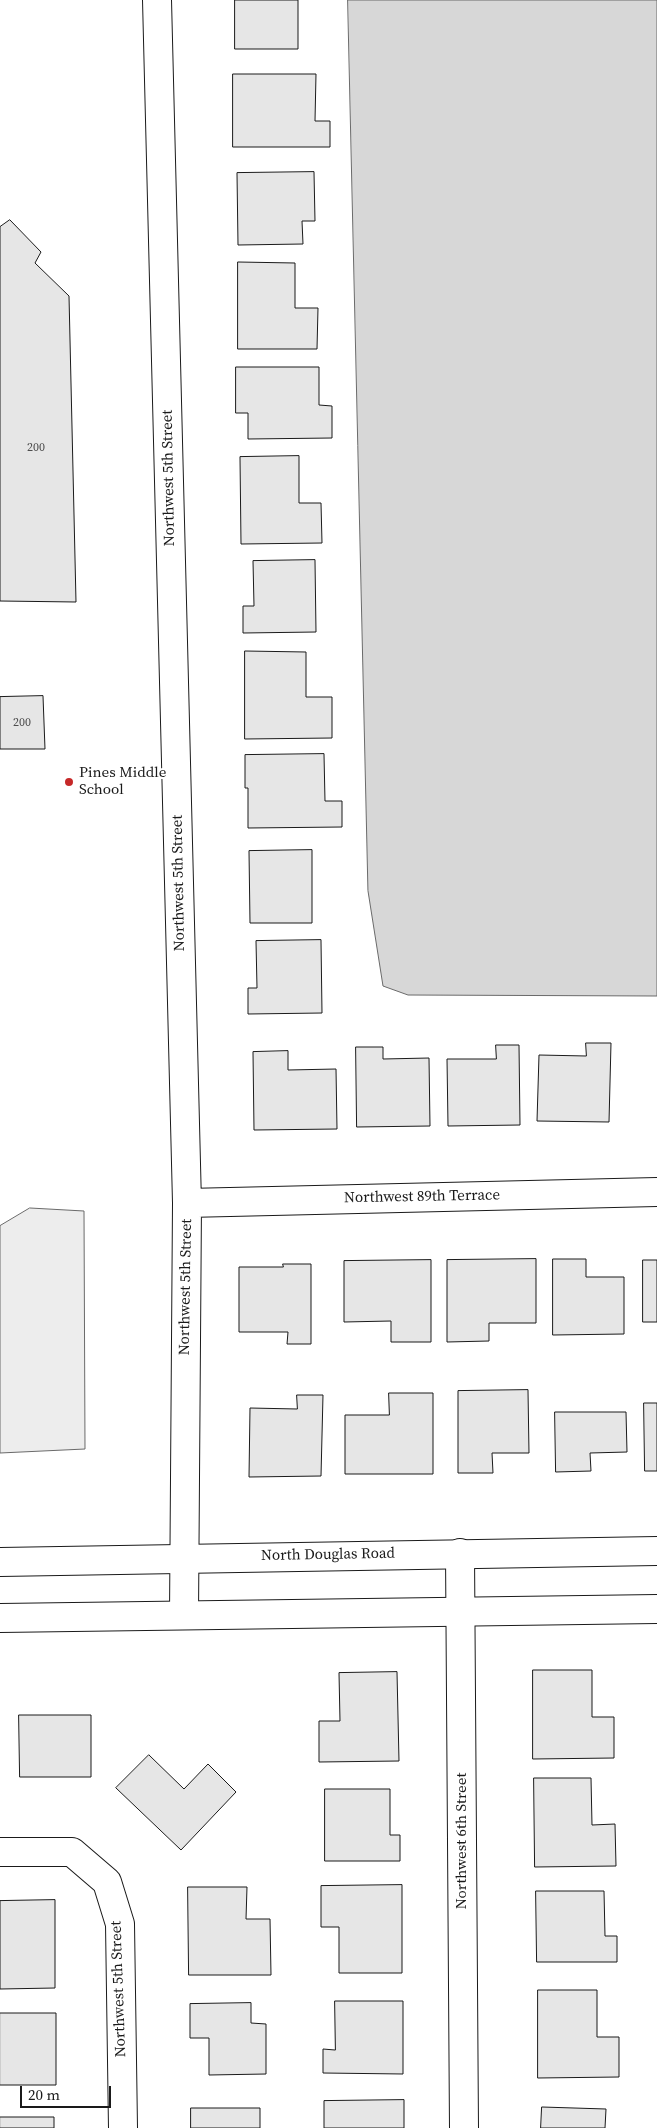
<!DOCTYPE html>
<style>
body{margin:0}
#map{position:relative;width:657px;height:2128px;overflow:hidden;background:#fff;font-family:"Source Serif 4",serif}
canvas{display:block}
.scale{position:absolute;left:20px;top:2086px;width:91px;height:22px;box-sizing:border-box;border:2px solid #1a1a1a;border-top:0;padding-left:6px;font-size:15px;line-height:18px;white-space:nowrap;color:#1a1a1a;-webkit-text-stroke:4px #fff;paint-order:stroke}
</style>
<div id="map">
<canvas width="657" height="2128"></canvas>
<div class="scale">20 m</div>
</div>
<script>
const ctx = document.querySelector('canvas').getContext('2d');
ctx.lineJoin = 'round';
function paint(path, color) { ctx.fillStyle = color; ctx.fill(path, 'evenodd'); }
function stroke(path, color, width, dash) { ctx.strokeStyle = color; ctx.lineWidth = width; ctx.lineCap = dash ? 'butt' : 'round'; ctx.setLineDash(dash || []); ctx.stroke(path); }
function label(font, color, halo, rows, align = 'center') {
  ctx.font = font + ' "Source Serif 4",serif'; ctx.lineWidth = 4; ctx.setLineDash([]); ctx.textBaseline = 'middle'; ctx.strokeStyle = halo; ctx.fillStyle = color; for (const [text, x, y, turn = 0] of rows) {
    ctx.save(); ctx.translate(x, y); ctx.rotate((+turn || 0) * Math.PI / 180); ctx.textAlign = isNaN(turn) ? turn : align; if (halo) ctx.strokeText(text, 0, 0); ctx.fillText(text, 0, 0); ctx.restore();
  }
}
const built = new Path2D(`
 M30,1208L84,1211L85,1449L0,1453V1226Z`);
paint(built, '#ededed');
stroke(built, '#6a6a6a', 1);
const water = new Path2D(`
 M348,0H657V996L408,995L383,986L368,891Z`);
paint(water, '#d7d7d7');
stroke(water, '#6a6a6a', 1);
const building = new Path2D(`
 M235,0H298V49H235Z
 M233,74H316L315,121H330V147H233Z
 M314,172L315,221H302L303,244L238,245L237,173Z
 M10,220L41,252L35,263L69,296L76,602L0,601V227Z
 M238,262L295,263V308H318L317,349H238Z
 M236,367H319V405L332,406V438L248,439V413H236Z
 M299,456V503H321L322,543L241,544L240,457Z
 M315,560L316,632L243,633V606H254L253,561Z
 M245,651L306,652V697H332V738L245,739Z
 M43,696L45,749H0V697Z
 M324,754L325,801H342V827L248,828V788H245V755Z
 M312,850V923H250L249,851Z
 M321,940L322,1013L248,1014V988H257L256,941Z
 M586,1043H611L609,1122L537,1121L539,1055L586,1056Z
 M496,1045H519L520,1125L448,1126L447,1059H496Z
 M356,1047H383V1059L429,1058L430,1126L357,1127Z
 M288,1051V1070L336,1069L337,1129L254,1130L253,1052Z
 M536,1259V1323H489V1341L447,1342V1260Z
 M553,1259H586V1277H624V1334L553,1335Z
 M431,1260V1342H391V1321L344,1322V1261Z
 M643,1260H657V1322H643Z
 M283,1264H311V1344H287L288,1332H239V1267H283Z
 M528,1390L529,1453H492L493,1473H458V1391Z
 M389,1393H433V1474H345V1415H389Z
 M297,1395H323L321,1476L249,1477L250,1408L297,1409Z
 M644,1403H657V1471H645Z
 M555,1412H626L627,1452L590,1453L591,1471L556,1472Z
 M533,1670H592V1717H614V1758L533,1759Z
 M397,1672L399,1761L319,1762V1721H340L339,1673Z
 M19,1715H91V1777H20Z
 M149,1755L184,1789L208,1764L236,1792L181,1850L116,1788Z
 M534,1778H591L592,1825L615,1824L616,1866L535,1867Z
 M325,1789H390V1835H400V1861H325Z
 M402,1885V1973H339V1927H321V1886Z
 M188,1887H247L246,1919H270L271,1975H189Z
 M536,1891H604L605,1936H617V1962H537Z
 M55,1900V1988L0,1989V1901Z
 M538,1990H597V2037H619V2077L538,2078Z
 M335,2001H403V2074L323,2073V2049L335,2050Z
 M251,2003V2023L266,2024V2074L209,2075V2038H190V2004Z
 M0,2013H56V2085H0Z
 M404,2100V2128H324V2101Z
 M542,2107L606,2109L605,2128H541Z
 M191,2108H260V2128H191Z
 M0,2117H54V2128H0Z`);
paint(building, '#e6e6e6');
stroke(building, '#1a1a1a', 1);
const minor = new Path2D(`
 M157,0L187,1203L184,1615
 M187,1203L657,1192
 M460,1553L464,2128
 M0,1852H72L107,1882L120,1924L123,2128`);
const major = new Path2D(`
 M0,1562L657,1551
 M0,1618L657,1609`);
stroke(minor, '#1a1a1a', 30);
stroke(major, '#1a1a1a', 30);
stroke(minor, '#fff', 28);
stroke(major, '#fff', 28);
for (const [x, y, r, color] of [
 [69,782,5,"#c62828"]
]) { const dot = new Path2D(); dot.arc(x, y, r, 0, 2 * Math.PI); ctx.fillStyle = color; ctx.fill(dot); stroke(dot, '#fff', 2); }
label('12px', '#4d4d4d', null, [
 ["200",36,448],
 ["200",22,723]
]);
label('15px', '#1a1a1a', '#fff', [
 ["Northwest 5th Street",169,478,-91],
 ["Northwest 5th Street",179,883,-91],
 ["Northwest 89th Terrace",422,1197,-1],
 ["Northwest 5th Street",186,1287,-89],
 ["North Douglas Road",328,1555,-1],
 ["Northwest 6th Street",462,1841,-90],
 ["Northwest 5th Street",119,1989,-92]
]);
label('15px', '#1a1a1a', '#fff', [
 ["Pines Middle",79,773],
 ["School",79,790]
], 'left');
</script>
